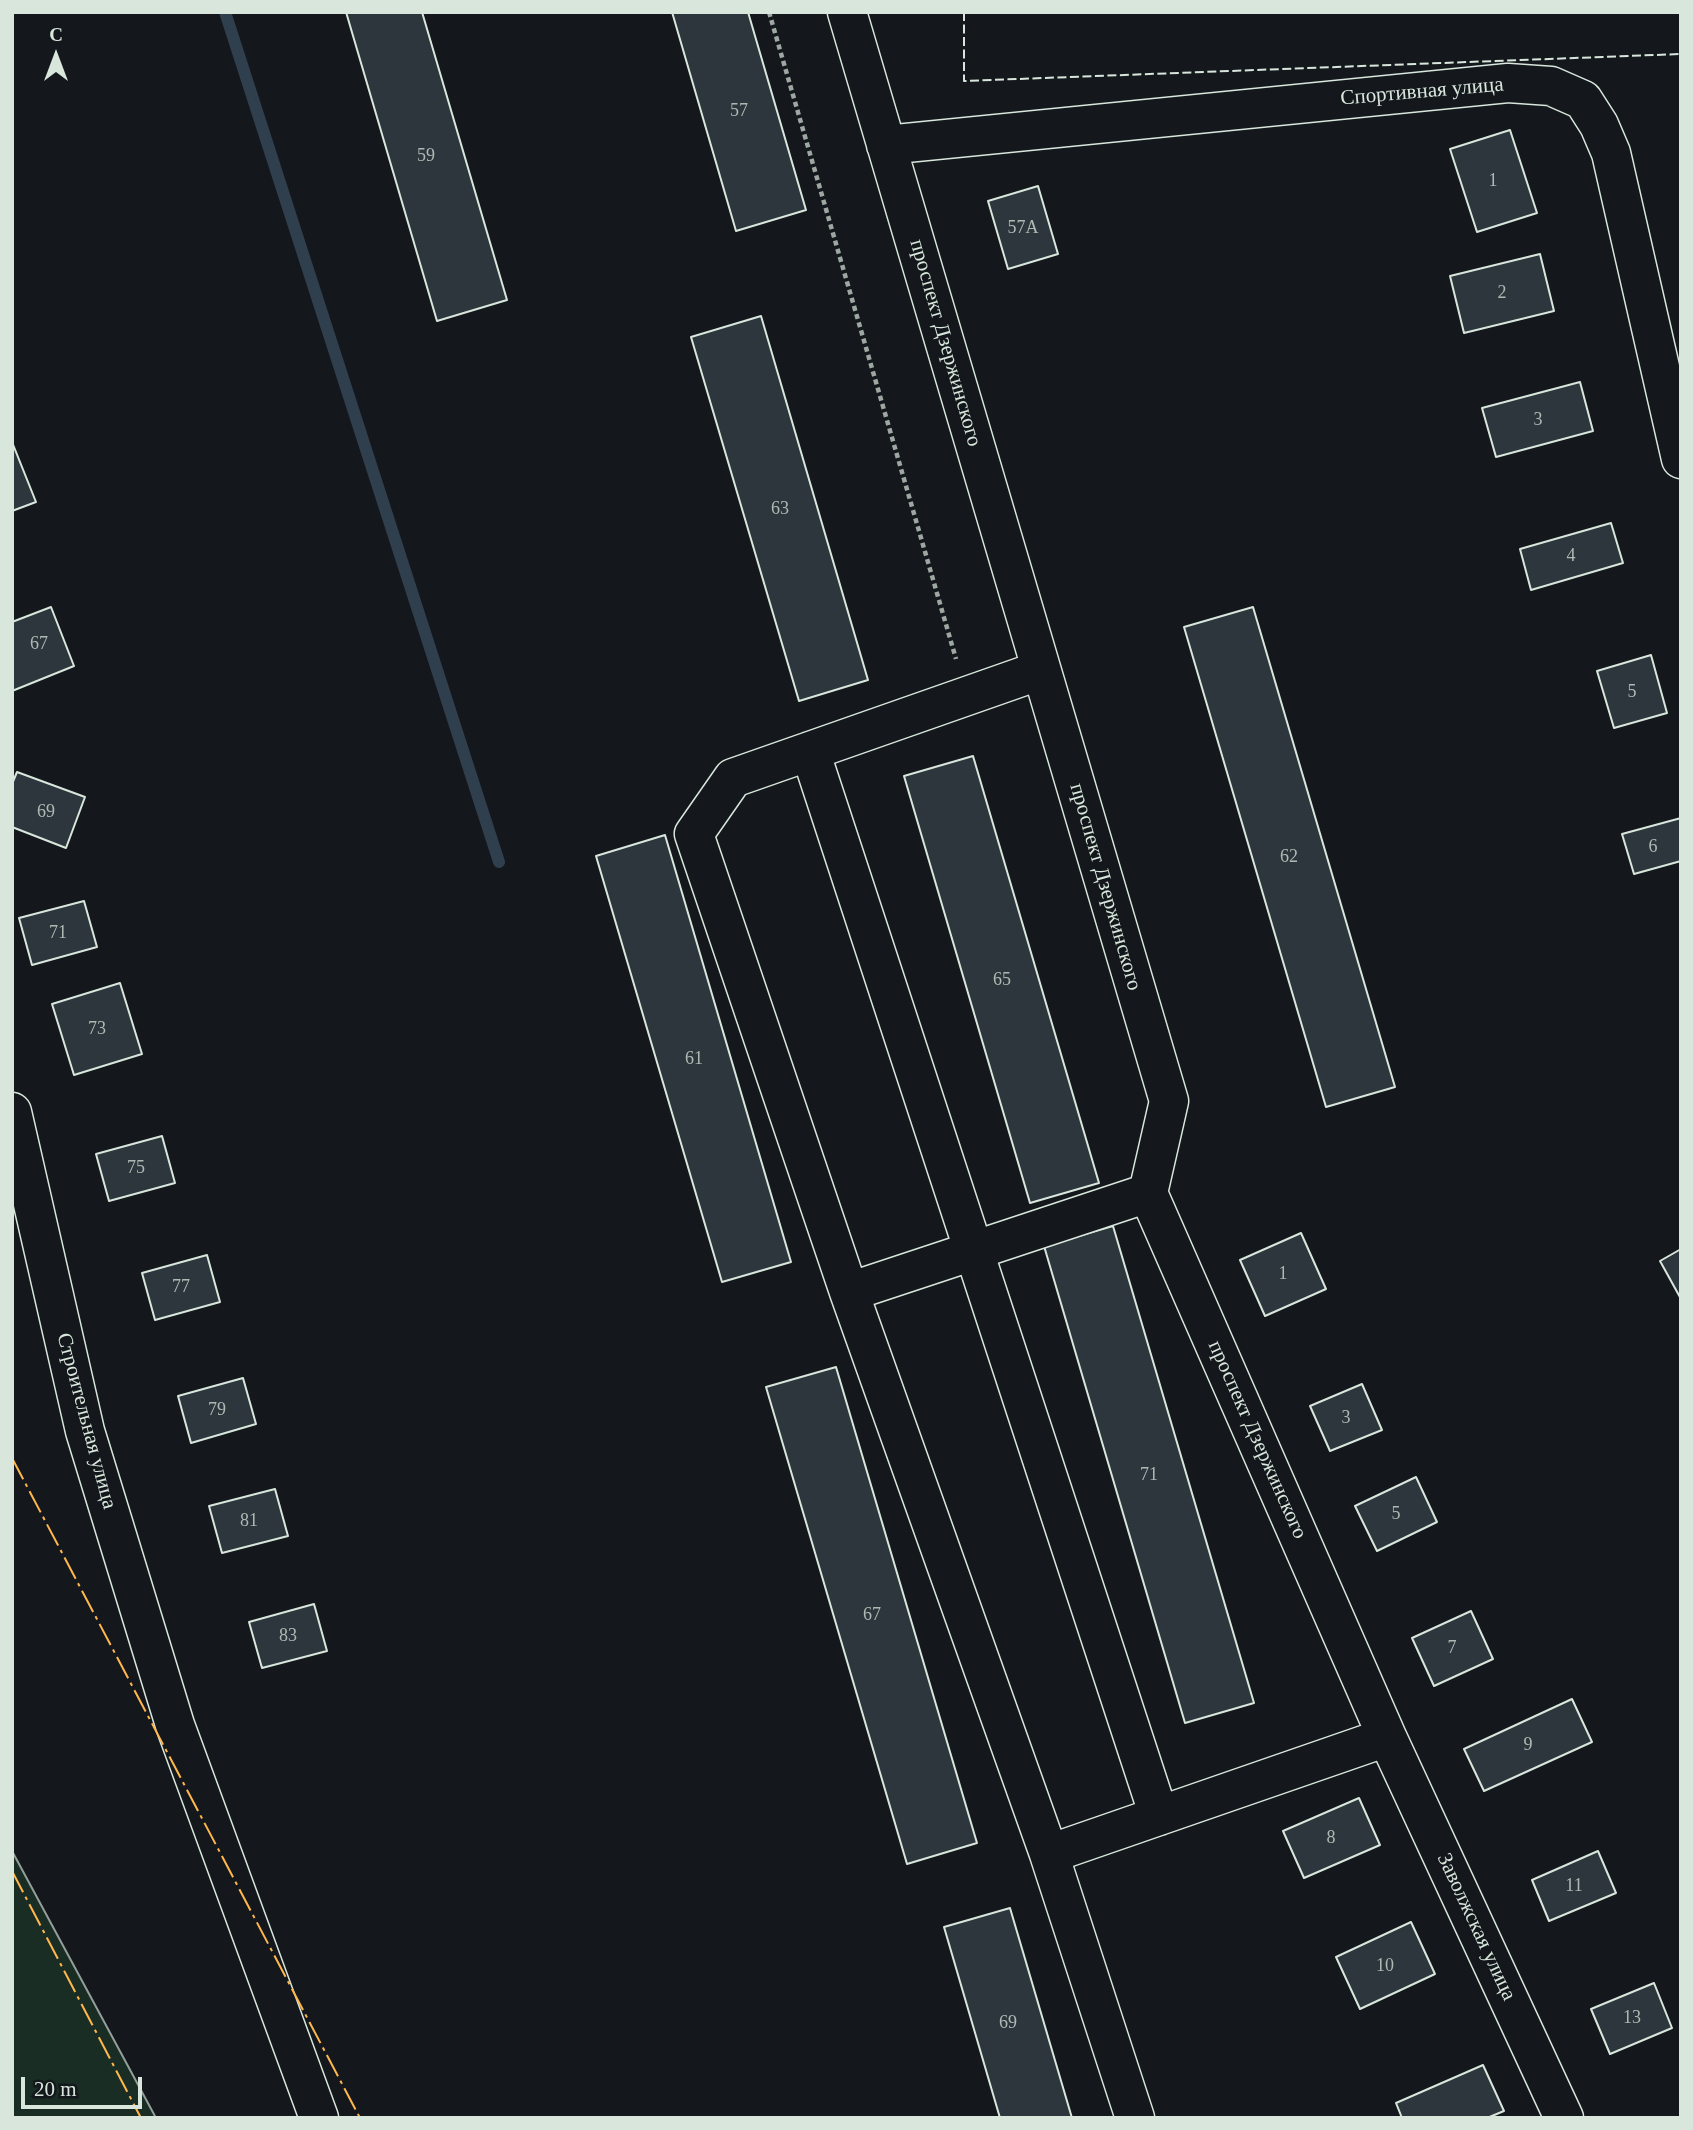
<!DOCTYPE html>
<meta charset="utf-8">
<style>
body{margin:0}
#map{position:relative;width:1693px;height:2130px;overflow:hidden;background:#14181c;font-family:Georgia,serif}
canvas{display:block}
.frame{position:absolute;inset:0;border:14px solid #d8e6dc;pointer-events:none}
.north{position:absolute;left:21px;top:21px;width:70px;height:70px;-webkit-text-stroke:5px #14181c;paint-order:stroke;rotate:0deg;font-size:19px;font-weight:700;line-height:28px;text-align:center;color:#d8e6dc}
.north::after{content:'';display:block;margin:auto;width:24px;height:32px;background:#d8e6dc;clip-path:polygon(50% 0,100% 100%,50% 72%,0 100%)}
.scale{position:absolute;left:21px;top:2077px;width:121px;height:32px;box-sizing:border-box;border:4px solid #d8e6dc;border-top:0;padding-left:9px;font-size:21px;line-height:24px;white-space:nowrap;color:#d8e6dc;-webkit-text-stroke:5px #14181c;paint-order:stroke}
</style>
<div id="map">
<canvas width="1693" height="2130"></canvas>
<div class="frame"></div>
<div class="north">С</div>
<div class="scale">20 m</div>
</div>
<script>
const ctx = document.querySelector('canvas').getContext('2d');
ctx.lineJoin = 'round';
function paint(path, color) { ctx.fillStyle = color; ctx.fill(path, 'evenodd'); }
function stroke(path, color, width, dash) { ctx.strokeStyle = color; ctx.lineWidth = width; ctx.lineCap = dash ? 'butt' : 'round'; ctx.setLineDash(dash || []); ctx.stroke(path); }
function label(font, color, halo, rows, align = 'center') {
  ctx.font = font + ' Georgia,serif'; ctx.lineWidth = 5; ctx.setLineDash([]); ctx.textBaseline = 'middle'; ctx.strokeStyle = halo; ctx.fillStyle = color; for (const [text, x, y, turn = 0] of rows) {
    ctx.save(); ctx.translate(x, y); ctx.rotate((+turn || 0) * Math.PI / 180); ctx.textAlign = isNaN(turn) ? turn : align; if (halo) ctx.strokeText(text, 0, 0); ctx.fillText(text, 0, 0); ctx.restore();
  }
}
const green = new Path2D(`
 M12,1851L156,2118H12Z`);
paint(green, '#1a2d24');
stroke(green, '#939e99', 2);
stroke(new Path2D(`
 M225,12L499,862`), '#2f3f4d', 12);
const building = new Path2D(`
 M346,12H422L507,300L437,321Z
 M672,12H748L806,210L736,231Z
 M1510,130L1537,213L1477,232L1450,149Z
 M1038,186L1058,254L1008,269L988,201Z
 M1540,254L1554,311L1464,333L1450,276Z
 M761,316L868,680L799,701L691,337Z
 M1580,382L1593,431L1496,457L1482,408Z
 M12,442L36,502L12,511Z
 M1611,523L1623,563L1531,590L1520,549Z
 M51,607L74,666L12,691V622Z
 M1253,607L1395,1087L1326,1107L1184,627Z
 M1651,655L1667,713L1614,728L1597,671Z
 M973,756L1099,1183L1030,1203L904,776Z
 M17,772L85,797L66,848L12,827V784Z
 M1681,818V861L1634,874L1622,834Z
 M665,835L791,1262L722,1282L596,856Z
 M84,901L97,947L32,965L19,918Z
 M120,983L142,1054L74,1075L52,1004Z
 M162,1136L175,1183L109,1201L96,1154Z
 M1113,1226L1254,1703L1185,1723L1044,1246Z
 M1301,1233L1326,1289L1265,1316L1240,1260Z
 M1681,1249V1299L1660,1261Z
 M207,1255L220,1302L155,1320L142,1273Z
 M836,1367L977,1843L907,1864L766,1387Z
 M243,1378L256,1424L191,1443L178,1396Z
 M1362,1384L1382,1430L1330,1451L1310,1406Z
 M1416,1477L1437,1522L1377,1551L1355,1506Z
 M275,1489L288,1536L222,1553L209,1506Z
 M314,1604L327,1651L262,1668L249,1622Z
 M1471,1611L1493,1659L1434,1686L1412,1638Z
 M1572,1699L1592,1742L1484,1791L1464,1749Z
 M1359,1798L1380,1845L1304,1878L1283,1831Z
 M1598,1851L1616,1893L1549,1921L1532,1880Z
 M1010,1908L1072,2118H1000L944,1927Z
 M1411,1922L1435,1974L1360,2009L1336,1957Z
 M1654,1983L1672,2028L1610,2054L1591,2009Z
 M1483,2065L1504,2111L1487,2118H1402L1396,2103Z`);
paint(building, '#2c363c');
stroke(building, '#d8e6dc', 2);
const minor = new Path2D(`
 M847,12L1169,1101L1148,1193L1387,1737L1564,2118
 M886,145L1508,83L1551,86L1583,100L1599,125L1611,153L1681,459
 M1041,670L733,778L694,834L849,1292L1049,1854
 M810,751L1159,1816
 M12,1112L85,1431L175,1725L319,2118
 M849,1292L1148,1193
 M1135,2118L1049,1854L1387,1737`);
stroke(minor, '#d8e6dc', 41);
stroke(new Path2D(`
 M769,12L956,659`), '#9da8a2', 4.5, [5, 3.5]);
stroke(minor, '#14181c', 38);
stroke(new Path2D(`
 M964,12V81L1681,54`), '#d8e6dc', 2, [9, 3.5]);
stroke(new Path2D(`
 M12,1458L360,2118
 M12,1871L141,2118`), '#ffb74d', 2, [24, 5, 3.5, 5]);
label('18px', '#adbab4', null, [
 ["57",739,111],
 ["59",426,156],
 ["1",1493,181],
 ["57А",1023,228],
 ["2",1502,293],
 ["3",1538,420],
 ["63",780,509],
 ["4",1571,556],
 ["67",39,644],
 ["5",1632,692],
 ["69",46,812],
 ["6",1653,847],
 ["62",1289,857],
 ["71",58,933],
 ["65",1002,980],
 ["73",97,1029],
 ["61",694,1059],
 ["75",136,1168],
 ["1",1283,1274],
 ["77",181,1287],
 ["79",217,1410],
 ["3",1346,1418],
 ["71",1149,1475],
 ["5",1396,1514],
 ["81",249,1521],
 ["67",872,1615],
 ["83",288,1636],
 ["7",1452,1648],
 ["9",1528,1745],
 ["8",1331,1838],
 ["11",1574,1886],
 ["10",1385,1966],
 ["13",1632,2018],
 ["69",1008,2023]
]);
label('21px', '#d8e6dc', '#14181c', [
 ["Спортивная улица",1422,92,-5],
 ["проспект Дзержинского",945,343,74],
 ["проспект Дзержинского",1105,887,74],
 ["Строительная улица",86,1421,75],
 ["проспект Дзержинского",1257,1440,66],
 ["Заволжская улица",1476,1927,65]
]);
</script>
